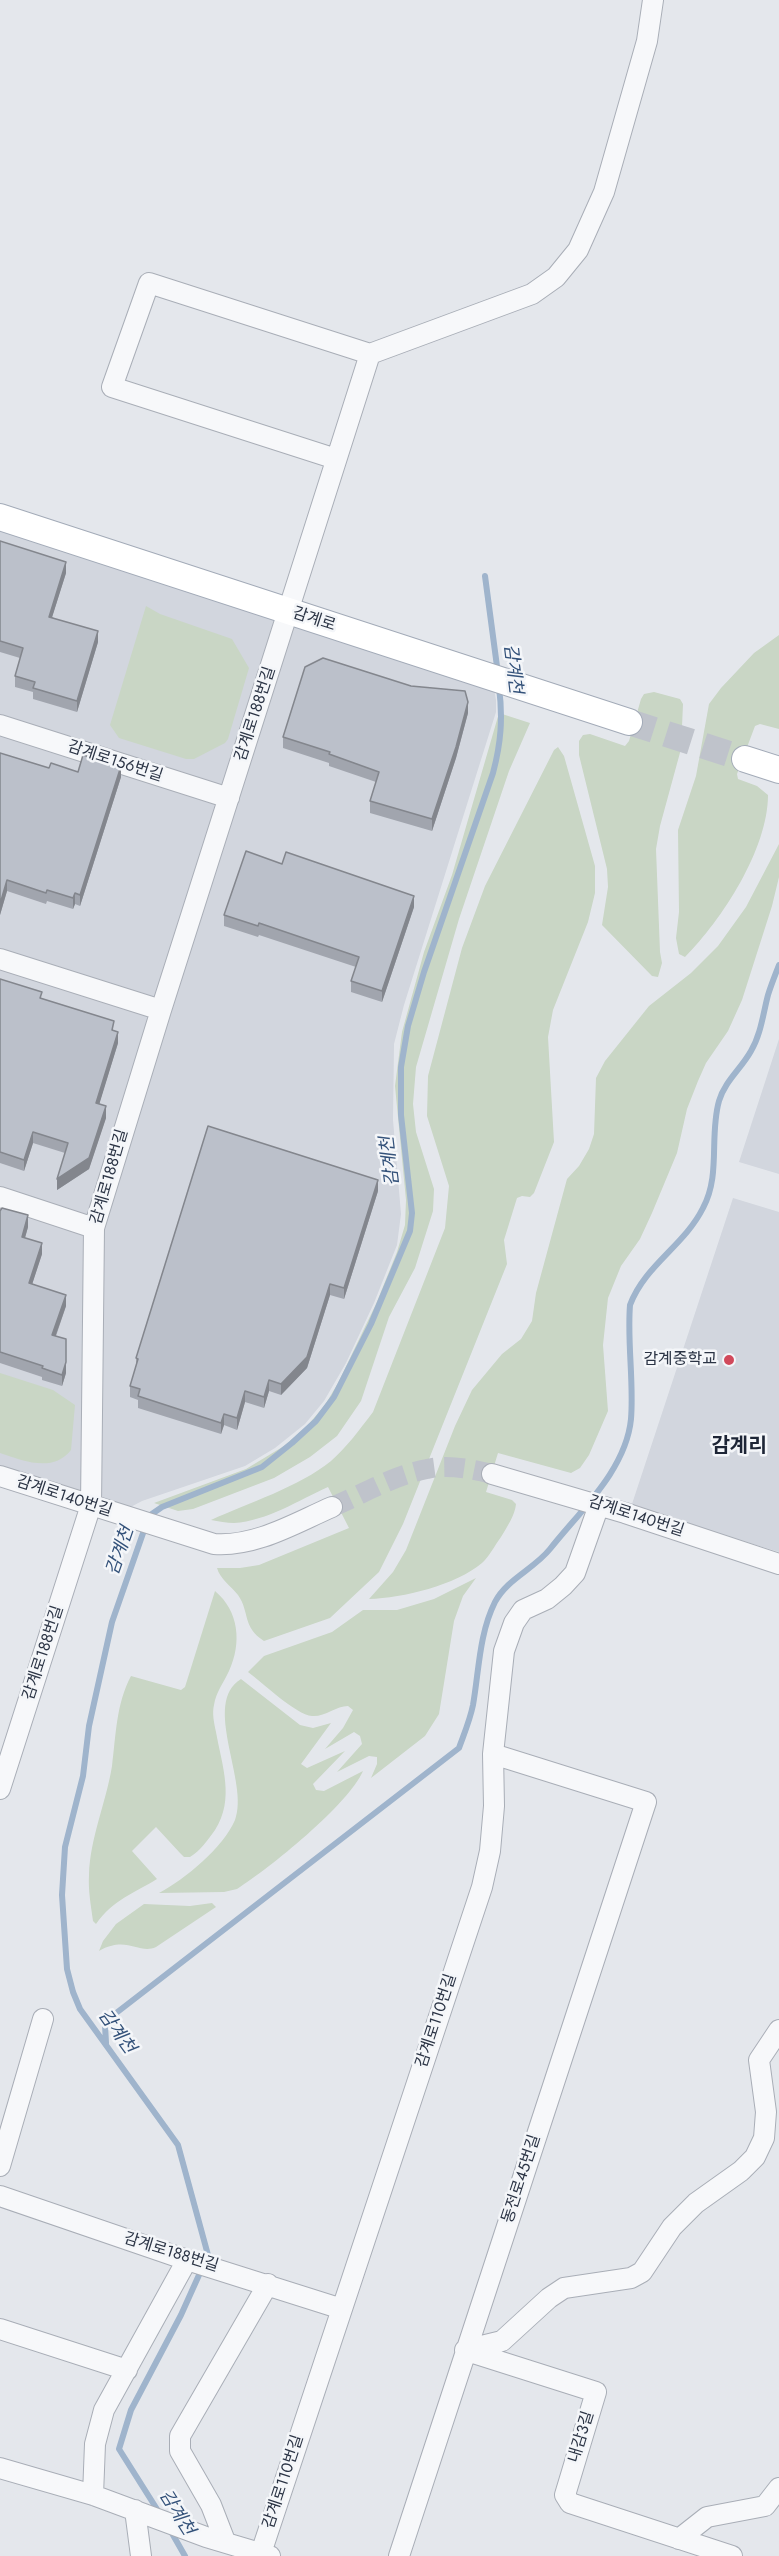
<!DOCTYPE html>
<meta charset="utf-8">
<style>
body{margin:0}
canvas{display:block;background:#e4e7ec}
</style>
<canvas width="779" height="2556"></canvas>
<script>
const ctx = document.querySelector('canvas').getContext('2d');
ctx.lineJoin = 'round';
function paint(path, color) { ctx.fillStyle = color; ctx.fill(path, 'evenodd'); }
function stroke(path, color, width, dash) { ctx.strokeStyle = color; ctx.lineWidth = width; ctx.lineCap = dash ? 'butt' : 'round'; ctx.setLineDash(dash || []); ctx.stroke(path); }
function label(font, color, halo, rows, align = 'center') {
  ctx.font = font + ' Jost,"Noto Sans KR",sans-serif'; ctx.lineWidth = 5; ctx.setLineDash([]); ctx.textBaseline = 'middle'; ctx.strokeStyle = halo; ctx.fillStyle = color; for (const [text, x, y, turn = 0] of rows) {
    ctx.save(); ctx.translate(x, y); ctx.rotate((+turn || 0) * Math.PI / 180); ctx.textAlign = isNaN(turn) ? turn : align; if (halo) ctx.strokeText(text, 0, 0); ctx.fillText(text, 0, 0); ctx.restore();
  }
}
paint(new Path2D(`
 M0,517L494,689L496,700V712L404,1005L394,1044L393,1120L401,1214L397,1245L374,1303L346,1363L324,1401L305,1424L275,1448L245,1466L142,1501L127,1509L0,1476Z
 M779,1039V1174L739,1162Z
 M733,1198L779,1212V1552L631,1507Z`), '#d2d6de');
paint(new Path2D(`
 M146,606L160,614L232,639L249,668L228,739L225,743L194,759H186L119,738L110,725Z
 M779,635V729L760,724L755,726L737,774L738,779L757,786L768,795C768,849 722,920 685,957L679,954L676,938L679,912L678,830L696,776L709,704L721,688L754,653Z
 M654,692L680,699L683,704L681,749L660,826L656,849L660,952L662,963L658,977L652,976L602,925L608,887L607,869L579,755V741L583,735L590,734L625,746L629,741L641,699L644,694Z
 M499,713L530,723L509,771L459,919L416,1067L413,1104L416,1132L434,1189L433,1211L415,1268L389,1317L361,1401L337,1436L310,1457L274,1478L193,1509L178,1511L154,1503L246,1469L284,1446L307,1426L325,1405L338,1383L376,1304L397,1252L405,1225L406,1200L395,1086L402,1032L424,952L452,875Z
 M558,747L564,756L595,866V893L588,922L553,1010L548,1037L554,1142L534,1193L530,1197L522,1196L517,1198L504,1240L507,1264L403,1524L379,1572L330,1618L264,1641C242,1627 250,1612 238,1595C231,1586 220,1579 217,1568H240L259,1565L349,1528L328,1487C299,1500 267,1521 234,1523C227,1523 218,1521 211,1520C248,1503 299,1487 331,1461C347,1447 360,1429 373,1412L445,1228L449,1186L427,1116L428,1076L462,948L485,886L554,750Z
 M779,844V877L772,906L742,1000L728,1031L706,1063L698,1081L687,1109L677,1153L652,1213L640,1239L621,1266L608,1298L603,1345L608,1411L589,1455L580,1468L571,1473L498,1453L486,1492L512,1500L516,1504C515,1515 507,1527 501,1537C495,1545 489,1557 482,1563C456,1585 403,1598 369,1599L393,1572L406,1550L455,1426L472,1390L502,1354L521,1339L532,1321L536,1293L567,1179L579,1166L589,1149L594,1134L596,1078L605,1061L649,1006L691,973L718,946L746,907Z
 M0,1373L53,1390L75,1405L71,1450C53,1473 24,1461 0,1453Z
 M476,1578L463,1596L454,1621L439,1714L425,1736L371,1778L377,1764V1757L369,1756L337,1772L362,1744L360,1736L354,1732L325,1749L343,1728L353,1710L348,1706C336,1706 325,1717 312,1716C296,1715 262,1682 248,1672L264,1656L332,1632L363,1610H397L434,1599Z
 M215,1591C239,1611 242,1643 229,1671C224,1682 216,1692 214,1705C212,1713 214,1723 216,1732C222,1766 235,1799 215,1830C208,1840 200,1851 190,1857H184L180,1853L156,1827L132,1851L157,1879C133,1894 114,1899 96,1924L93,1921C91,1906 88,1890 89,1875C90,1838 106,1803 112,1766C116,1736 116,1704 131,1676L181,1690L185,1687Z
 M241,1679L300,1725L313,1728L331,1723L301,1764L307,1768L345,1751L313,1784L316,1790L324,1791L363,1771C348,1805 270,1868 237,1889L224,1892L159,1893C185,1879 223,1848 235,1820C250,1783 201,1703 241,1679Z
 M212,1903L216,1907L156,1947C139,1955 127,1935 99,1951L103,1941L116,1924L144,1904L190,1906Z`), '#c9d6c5');
stroke(new Path2D(`
 M485,576L498,674
 M106,2043L105,2025L111,2017L459,1748C464,1734 470,1720 473,1705C479,1671 479,1634 495,1602C507,1579 534,1569 550,1549C580,1511 626,1470 631,1419C634,1381 627,1343 630,1305C645,1265 684,1246 703,1208C721,1175 709,1136 719,1101C725,1081 741,1069 751,1051C761,1034 763,1014 768,995C771,985 775,975 779,965
 M160,2514L119,2449L131,2410L181,2315L208,2255L178,2145L80,2009L73,1992L67,1969L62,1895L65,1847L83,1776L89,1726L112,1622L149,1516L162,1507L262,1467L292,1443L316,1421L334,1397L371,1324L410,1231L412,1213L401,1115V1067L408,1026L424,972L493,773C501,743 503,718 499,687
 M169,2528L185,2556`), '#9fb4cc', 6);
stroke(new Path2D(`
 M332,1507C363,1494 394,1475 427,1469C448,1464 471,1469 492,1474`), '#bfc3cb', 20, [20, 10]);
stroke(new Path2D(`
 M629,722L745,759`), '#bfc3cb', 26, [26, 13]);
const minor = new Path2D(`
 M336,459L112,387L149,283L370,354L532,294L556,277L578,250L604,192L647,41L653,0
 M0,725L229,798
 M0,959L161,1010
 M0,1197L94,1228
 M492,1474L625,1513L779,1564
 M0,1476L214,1544C256,1547 295,1523 332,1507
 M0,1789L91,1505L94,1228L161,1010L370,354
 M0,2166L43,2019
 M0,2196L187,2260L342,2309
 M0,2329L127,2370
 M465,2350L502,2341L549,2298L564,2288L631,2278L642,2272L672,2227L696,2203L741,2171L755,2157L764,2138L766,2112L759,2060L779,2030
 M467,2351L596,2392L565,2495L570,2503L732,2556
 M0,2468L93,2495L206,2537L270,2556
 M93,2495L95,2444L104,2410L187,2260
 M135,2510L141,2556
 M679,2539L707,2517L765,2506L779,2488
 M225,2541L211,2505L180,2451V2436L268,2284
 M261,2553L482,1887L490,1851L494,1806L493,1754L504,1651L514,1623L523,1610L547,1599L563,1586L575,1573L599,1505
 M399,2556L646,1802L493,1754`);
const major = new Path2D(`
 M0,517L629,722
 M745,759L779,770`);
stroke(minor, '#a9aeb7', 22);
stroke(major, '#a3abb8', 28);
stroke(minor, '#f7f8fa', 20);
stroke(major, '#fff', 26);
paint(new Path2D(`
 M0,541L66,573L52,617L98,642L77,712L33,699V692L15,687V676L20,658L0,652Z
 M468,713L456,758L432,831L370,813V801L376,782L329,766V763L283,748V737Z
 M0,753L49,768L121,777L80,906L75,904L73,909L47,901L46,904L7,891L0,915Z
 M414,907L382,1002L351,992V981L356,967L259,935L258,937L224,926V915Z
 M0,979L114,1031L118,1043L99,1104L106,1118L89,1169L57,1190L65,1153L33,1143L24,1171L0,1163Z
 M378,1191L344,1299L330,1295L307,1368L281,1395L269,1391L264,1408L245,1402L237,1430L224,1425L221,1434L138,1408V1400L130,1397V1386L136,1368V1358Z
 M0,1211L28,1227L25,1238L42,1254L32,1284L66,1306L56,1336L66,1373L62,1386L42,1380V1377L0,1363Z`), '#a1a5ae');
paint(new Path2D(`
 M66,562V573L49,627V617Z
 M98,631V642L77,712V701Z
 M468,702V713L456,758L432,831V819Z
 M121,766V777L80,906V895Z
 M7,880V891L0,915V904Z
 M75,893V904L73,909V898Z
 M414,896V907L382,1002V991Z
 M118,1032V1043L96,1115V1103Z
 M106,1106V1118L89,1169L57,1190V1179Z
 M33,1132V1143L24,1171V1160Z
 M378,1180V1191L344,1299V1288Z
 M28,1215V1227L22,1248V1237Z
 M42,1243V1254L29,1294V1283Z
 M330,1284V1295L307,1368L281,1395V1384Z
 M66,1295V1306L52,1346V1335Z
 M66,1362V1373L62,1386V1375Z
 M269,1380V1391L264,1408V1397Z
 M245,1391V1402L237,1430V1418Z
 M224,1414V1425L221,1434V1423Z`), '#83868d');
const building = new Path2D(`
 M0,541L66,562L49,617L98,631L77,701L33,688L35,682L15,676L23,648L0,641Z
 M323,658L411,686L465,691L468,702L456,747L432,819L370,801L379,772L329,754L330,752L283,737L305,667Z
 M0,753L49,768L51,763L78,772L83,755L121,766L80,895L75,893L73,898L47,890L46,893L7,880L0,904Z
 M246,851L282,864L286,852L414,896L382,991L351,981L359,957L259,923L258,926L224,915Z
 M0,979L42,992L40,998L114,1021L112,1030L118,1032L96,1103L106,1106L89,1158L57,1179L68,1143L33,1132L24,1160L0,1152Z
 M208,1126L378,1180L344,1288L330,1284L307,1357L281,1384L269,1380L264,1397L245,1391L237,1418L224,1414L221,1423L138,1396L140,1389L130,1386L138,1359L136,1358Z
 M2,1208L28,1215L22,1237L42,1243L29,1283L66,1295L52,1335L66,1339V1362L62,1375L42,1368L43,1366L0,1352V1211Z`);
paint(building, '#bbc0ca');
stroke(building, '#83868d', 1.5);
for (const [x, y, r, color] of [
 [729,1360,6,"#d1495b"]
]) { const dot = new Path2D(); dot.arc(x, y, r, 0, 2 * Math.PI); ctx.fillStyle = color; ctx.fill(dot); stroke(dot, '#f4f6f9', 2); }
label('16px', '#2b3445', '#f4f6f9', [
 ["감계로",314,620,18],
 ["감계로188번길",256,714,-72],
 ["감계로156번길",115,762,18],
 ["감계로188번길",110,1177,-74],
 ["감계로140번길",64,1497,18],
 ["감계로140번길",636,1517,18],
 ["감계로188번길",44,1653,-72],
 ["감계로110번길",437,2021,-72],
 ["동전로45번길",522,2179,-72],
 ["감계로188번길",171,2253,17],
 ["내감3길",582,2437,-73],
 ["감계로110번길",284,2482,-72]
]);
label('16px', '#2b3445', '#f4f6f9', [
 ["감계중학교",717,1360]
], 'right');
label('italic 18px', '#34527a', '#f4f6f9', [
 ["감계천",512,669,83],
 ["감계천",391,1161,-97],
 ["감계천",121,1551,-71],
 ["감계천",116,2032,54],
 ["감계천",176,2513,58]
]);
label('bold 20px', '#1d2536', '#f4f6f9', [
 ["감계리",739,1447]
]);
</script>
